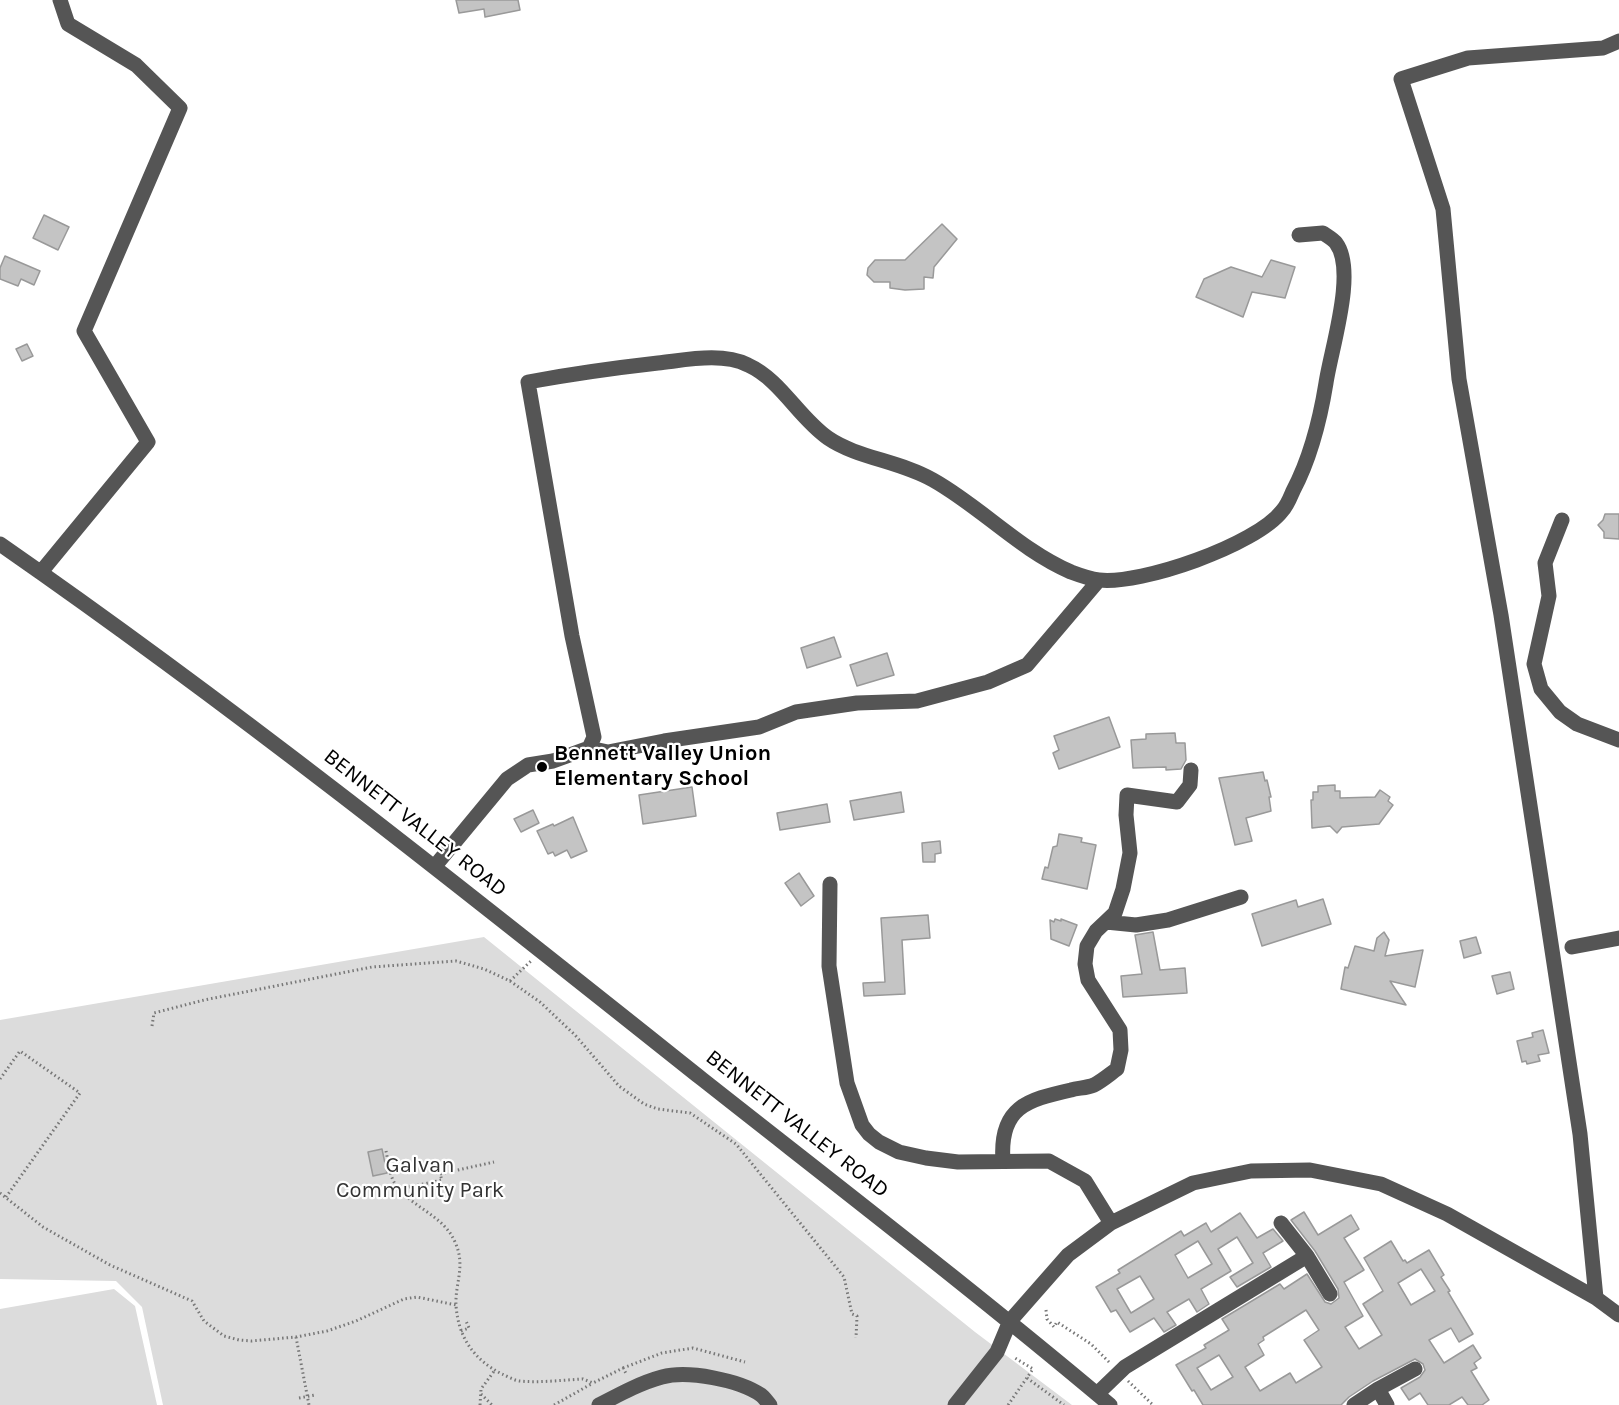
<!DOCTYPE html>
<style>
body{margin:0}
canvas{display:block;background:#fff}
</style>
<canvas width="1619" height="1405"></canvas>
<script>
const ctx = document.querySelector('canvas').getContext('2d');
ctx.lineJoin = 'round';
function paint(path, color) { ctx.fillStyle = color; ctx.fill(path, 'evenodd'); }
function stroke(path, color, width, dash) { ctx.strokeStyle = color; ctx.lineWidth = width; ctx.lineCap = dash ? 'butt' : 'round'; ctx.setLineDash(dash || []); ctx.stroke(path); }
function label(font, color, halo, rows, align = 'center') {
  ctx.font = font + ' Karla,sans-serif'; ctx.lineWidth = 4.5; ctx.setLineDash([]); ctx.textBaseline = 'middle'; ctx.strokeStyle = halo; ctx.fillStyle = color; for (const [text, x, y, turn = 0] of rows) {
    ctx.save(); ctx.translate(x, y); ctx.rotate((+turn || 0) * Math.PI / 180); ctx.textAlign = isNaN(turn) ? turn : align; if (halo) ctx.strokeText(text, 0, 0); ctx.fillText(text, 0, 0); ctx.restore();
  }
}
paint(new Path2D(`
 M484,937L975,1332L1072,1405H163L142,1307L116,1281L0,1279V1020Z
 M114,1289L135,1306L157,1405H0V1309Z`), '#dcdcdc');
const building = new Path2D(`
 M456,0H518L520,10L485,17L484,9L459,13Z
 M44,215L69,227L58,250L33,238Z
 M942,224L957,239L934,267L933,278L924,277V289L905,290L890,288V282H874L867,275L868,268L875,260H905Z
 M5,256L40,271L34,285L21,279L18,286L0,279V268Z
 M1271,260L1295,267L1285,298L1252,292L1243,317L1196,297L1204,279L1231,267L1262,277Z
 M27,344L33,356L22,361L16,349Z
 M1605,514H1619V539L1604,538V532L1598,525L1603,520Z
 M834,637L841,657L807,668L801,648Z
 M887,653L894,675L857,686L850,665Z
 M1109,717L1120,747L1059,769L1053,753L1059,750L1054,736Z
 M1175,733L1176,743H1185L1186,760L1181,769L1166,770V767L1133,768L1131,740L1146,739V734Z
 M1263,772L1265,781L1267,780L1271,797H1269L1271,811L1246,818L1252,841L1235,845L1219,778Z
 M1335,785V791H1340V798L1375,797L1380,790L1390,797L1388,801L1393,805L1379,824L1342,827L1337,833L1330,826L1312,828L1311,800H1313V792H1318V786Z
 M692,787L696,816L643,824L639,795Z
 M901,792L904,812L854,820L850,801Z
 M827,804L830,822L780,830L777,813Z
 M533,810L539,823L521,832L514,819Z
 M573,817L587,851L571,858L567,850L555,856L553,852L548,854L537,831L553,824L554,826Z
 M1059,834L1077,837L1082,838L1081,842L1096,845L1087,889L1042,879L1045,867L1048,868L1053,847L1057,846Z
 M940,841L941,853L935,854V862H923L922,843Z
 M799,873L814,896L801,906L785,883Z
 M1323,899L1331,924L1262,946L1252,914L1296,900L1298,907Z
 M928,915L930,938L902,940L905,994L864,996L863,983L885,982L881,918Z
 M1055,919L1061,921V919L1077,925L1069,946L1051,939L1050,920L1054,922Z
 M1153,932L1160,970L1185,968L1187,993L1123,997L1121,976L1142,974L1135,935Z
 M1384,932L1389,940L1385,956L1423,950L1415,987L1390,981L1406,1005L1341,989L1345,967L1348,968L1355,946L1374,951L1377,938Z
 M1476,937L1481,953L1464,958L1460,941Z
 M1510,972L1514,989L1497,994L1492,976Z
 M1543,1030L1549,1053L1538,1055L1540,1061L1527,1064L1526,1061L1522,1062L1517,1041L1533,1037L1532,1033Z
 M382,1149L387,1173L373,1176L368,1152Z
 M1304,1212L1318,1235L1351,1215L1359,1229L1344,1238L1364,1270L1344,1282L1363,1316L1345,1327L1359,1349L1382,1335L1363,1304L1383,1291L1364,1258L1391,1241L1403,1261L1405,1260L1407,1263L1429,1250L1444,1275L1441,1277L1450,1291L1448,1292L1473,1334L1459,1342L1451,1328L1429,1340L1444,1363L1473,1345L1481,1358L1474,1363L1477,1368L1471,1371L1489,1400L1482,1405H1468L1462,1397L1449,1405H1428L1420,1393L1409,1400L1401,1388L1420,1377L1425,1370L1423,1364L1415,1359L1373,1381L1349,1397L1341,1405H1203L1194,1390L1192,1391L1176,1365L1206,1348L1204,1345L1229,1330L1222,1319L1280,1284L1284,1289L1307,1274L1325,1302L1331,1304L1339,1298L1338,1289L1315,1251L1291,1220ZM1421,1269L1435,1291L1411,1305L1398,1283ZM1306,1310L1319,1330L1304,1340L1322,1367L1296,1383L1290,1373L1260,1391L1245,1367L1264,1355L1258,1344L1264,1340L1263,1337ZM1219,1355L1233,1377L1211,1390L1197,1368Z
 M1240,1213L1257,1238L1273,1229L1283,1241L1263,1253L1271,1267L1237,1287L1230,1277L1253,1263L1237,1237L1218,1249L1231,1271L1201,1289L1209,1304L1197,1312L1189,1299L1167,1312L1176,1325L1164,1332L1154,1318L1130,1332L1116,1310L1111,1312L1096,1287L1120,1273L1118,1270L1181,1231L1184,1236L1206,1223L1211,1232ZM1198,1241L1212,1264L1188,1278L1175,1255ZM1140,1276L1154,1299L1131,1313L1117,1289Z`);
paint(building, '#c4c4c4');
stroke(building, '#999', 1.5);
stroke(new Path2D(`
 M510,981L540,1002L575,1035L619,1086L644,1104L658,1109L690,1113L736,1144L844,1277L852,1314L857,1316L856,1338
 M152,1026L154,1013L204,1000L372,967L456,961L484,969L510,981L532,960
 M0,1079L20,1051L80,1093L6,1197
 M386,1151C388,1160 389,1173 394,1182C409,1207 443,1214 455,1242C466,1266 455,1283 456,1305C458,1337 474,1360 502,1374C507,1376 513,1380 519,1381C540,1383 563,1380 583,1379L593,1383L623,1368L627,1375
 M400,1189L442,1180L440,1174L494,1162
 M0,1193L43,1227L110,1265L192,1301L204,1321L224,1336L239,1340L251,1341L296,1337L327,1331L356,1321L404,1299L417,1297L456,1305
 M1046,1310L1047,1319L1054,1327L1057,1322L1091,1344L1109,1362
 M461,1331L469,1328L466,1321
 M296,1337L309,1405
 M623,1368L662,1353L693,1348L745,1362
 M1027,1378L1064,1405
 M1128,1381L1153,1405
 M481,1394L492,1405
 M299,1398L315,1395
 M480,1405L481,1389L495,1370
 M554,1405L593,1383
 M1008,1405L1033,1369L1015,1358`), '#777', 3, [1.5, 3]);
stroke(new Path2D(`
 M1562,520L1545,563L1549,596L1534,664L1541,689L1560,712L1577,724L1619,740
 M0,544C242,712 472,896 702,1079C839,1187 977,1293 1110,1405
 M41,572L148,442L84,331L180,108L136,65L68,24L60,0
 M589,748L608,752L664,741L759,727L796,712L857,703L917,701L988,682L1027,665L1099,580
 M435,866L507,779L528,765L553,761L589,748L594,737L572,636L528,382C571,374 614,368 658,363C686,360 722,352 748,365C781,380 798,417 828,438C857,458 900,461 933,480C981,507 1020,550 1071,572C1079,575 1090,579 1099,580C1141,585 1256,545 1282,511C1287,506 1290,498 1293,491C1311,457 1320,420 1326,383C1331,349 1357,271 1336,243C1333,239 1327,236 1323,233L1299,235
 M830,884L829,966L847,1083L862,1125L869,1134L879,1142L899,1152L926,1158L958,1162L1049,1161L1085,1181L1111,1223
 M1106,922L1136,925L1168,920L1241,897
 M1572,947L1619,938
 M1003,1161C999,1107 1027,1100 1071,1090C1078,1088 1087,1088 1094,1085C1102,1081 1110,1074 1117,1069L1121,1050L1120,1030L1088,980L1085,964L1087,946L1096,931L1115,913L1123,889L1130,853L1126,815L1127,795L1177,802L1190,785L1191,770
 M1281,1223L1307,1256
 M1596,1298L1580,1134L1501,615L1459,379L1443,209L1401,79L1468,58L1603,48L1619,41
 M1097,1394L1125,1367L1307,1256L1330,1294
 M599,1405C620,1394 640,1383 662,1377C688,1370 739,1380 761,1395C764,1397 767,1402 770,1405
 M955,1405L997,1352L1010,1321L1068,1255L1111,1223L1193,1183L1251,1171L1310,1170L1381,1184L1447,1214L1596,1298L1619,1315
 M1354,1405L1378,1389
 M1387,1405L1378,1389L1415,1369`), '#555', 15);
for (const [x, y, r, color] of [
 [542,767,6,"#000"]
]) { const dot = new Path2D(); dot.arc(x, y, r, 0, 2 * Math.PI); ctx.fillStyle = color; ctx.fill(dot); stroke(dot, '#fff', 2); }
label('bold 22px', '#000', '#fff', [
 ["Bennett Valley Union",554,754],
 ["Elementary School",554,779]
], 'left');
label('22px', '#000', '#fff', [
 ["BENNETT VALLEY ROAD",415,823,38],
 ["BENNETT VALLEY ROAD",797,1124,38]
]);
label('22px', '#333', '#fff', [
 ["Galvan",420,1166],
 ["Community Park",420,1191]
]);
</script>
